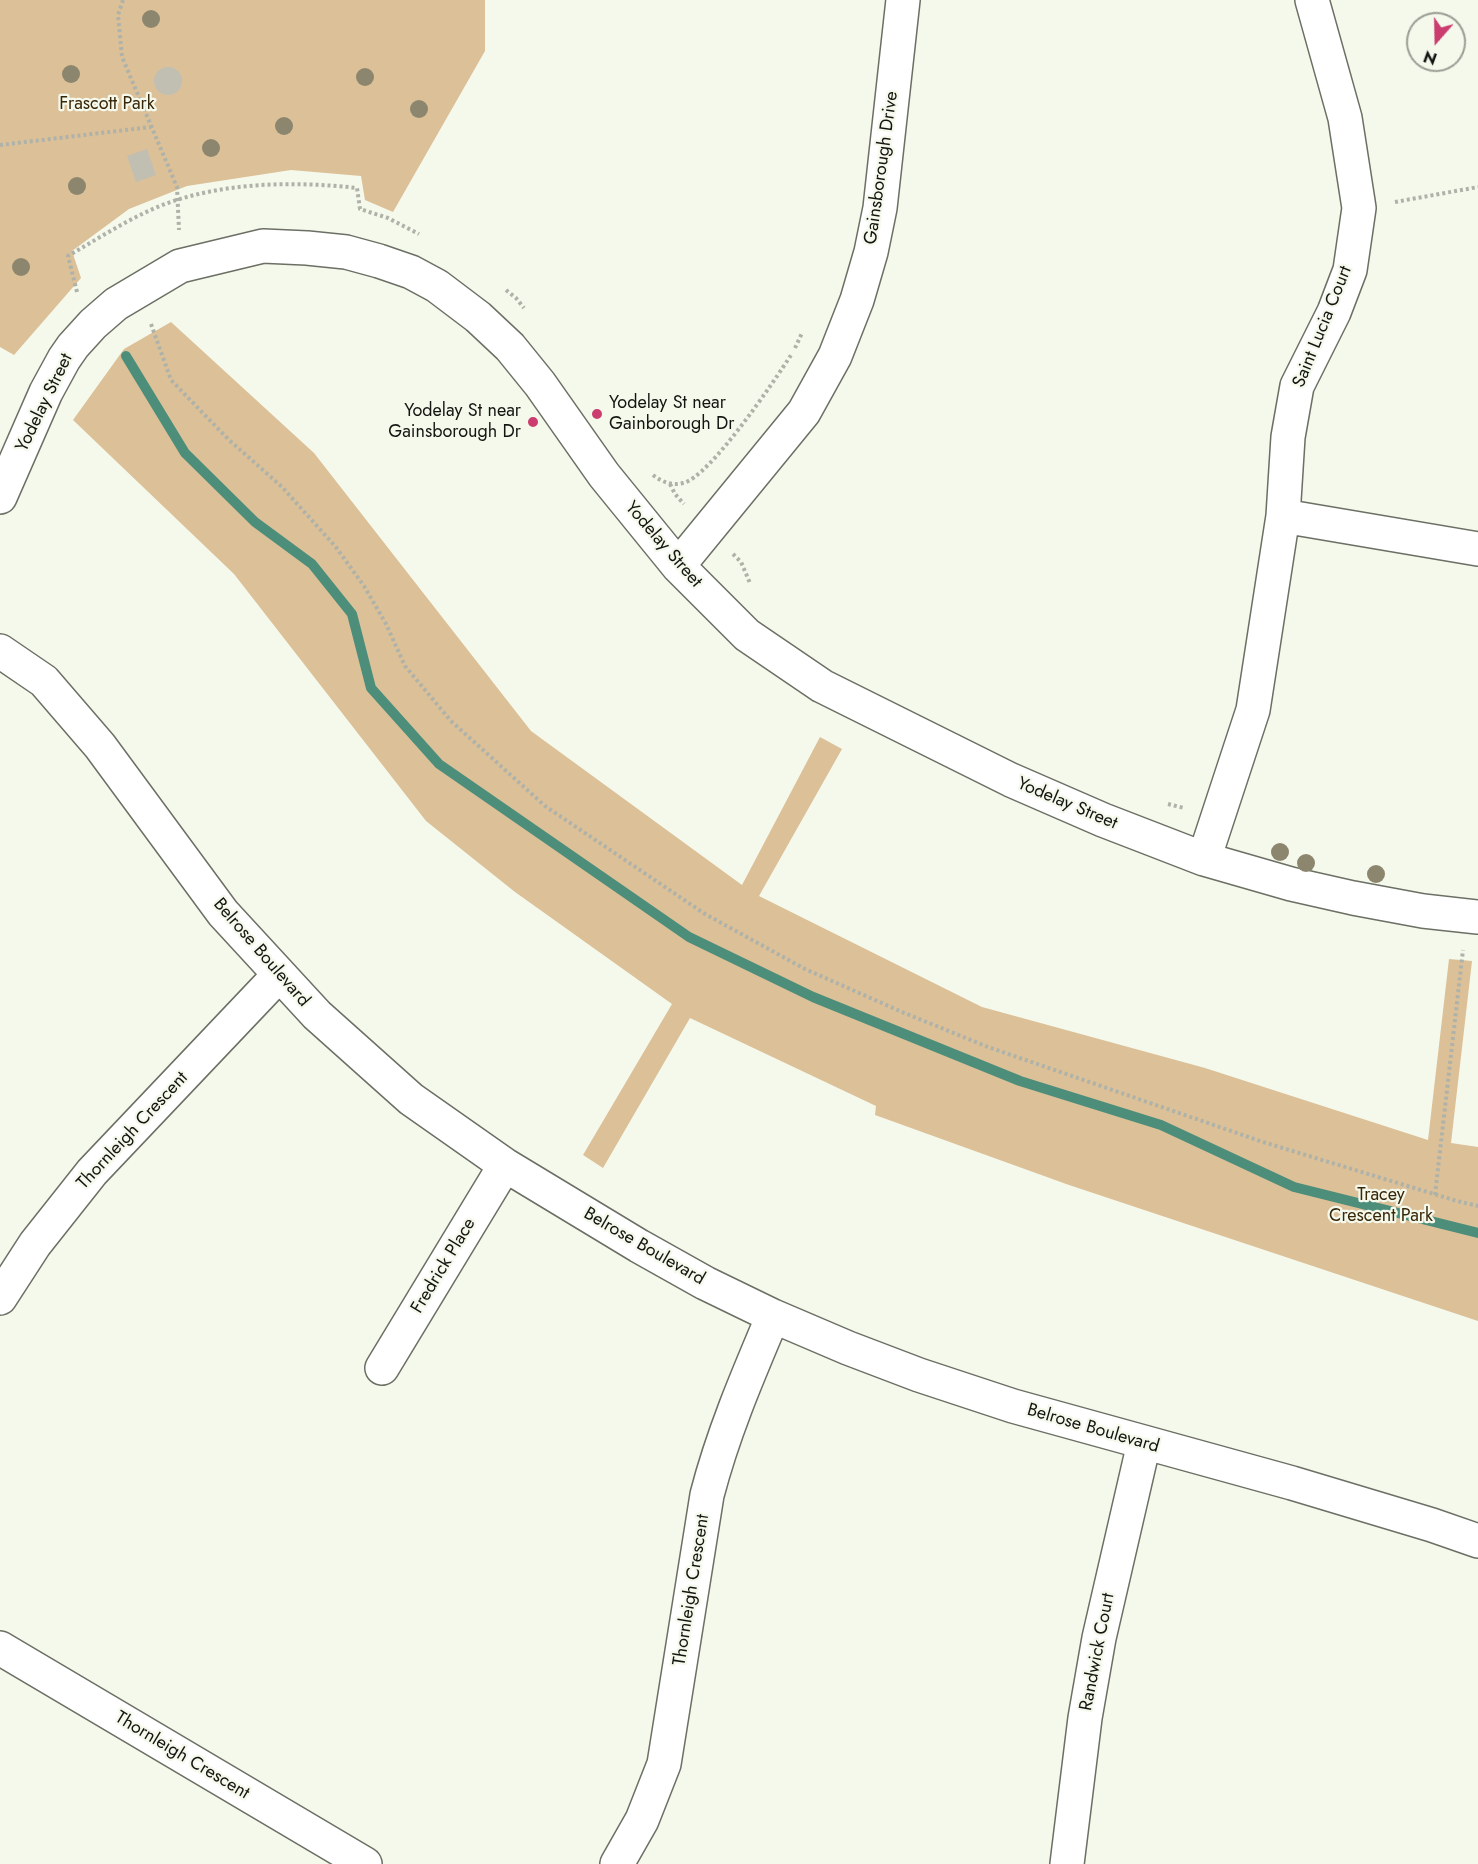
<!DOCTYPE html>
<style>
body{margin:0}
#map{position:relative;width:1478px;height:1864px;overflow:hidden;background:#f4f9ec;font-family:Jost,sans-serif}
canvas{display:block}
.north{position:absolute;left:1406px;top:12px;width:60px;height:60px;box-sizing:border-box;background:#f4f9ec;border:2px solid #9a9e94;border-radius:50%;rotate:200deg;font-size:16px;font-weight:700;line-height:24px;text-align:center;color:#141511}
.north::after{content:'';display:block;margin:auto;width:21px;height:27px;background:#ca3d6e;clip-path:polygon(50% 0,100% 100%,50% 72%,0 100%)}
</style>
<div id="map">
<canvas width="1478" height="1864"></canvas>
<div class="north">N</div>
</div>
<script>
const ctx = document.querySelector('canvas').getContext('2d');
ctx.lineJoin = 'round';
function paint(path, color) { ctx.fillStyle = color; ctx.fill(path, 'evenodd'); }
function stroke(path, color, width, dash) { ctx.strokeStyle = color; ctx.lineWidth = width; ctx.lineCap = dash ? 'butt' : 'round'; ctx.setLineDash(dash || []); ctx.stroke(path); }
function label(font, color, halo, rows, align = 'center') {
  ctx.font = font + ' Jost,sans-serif'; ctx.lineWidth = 4.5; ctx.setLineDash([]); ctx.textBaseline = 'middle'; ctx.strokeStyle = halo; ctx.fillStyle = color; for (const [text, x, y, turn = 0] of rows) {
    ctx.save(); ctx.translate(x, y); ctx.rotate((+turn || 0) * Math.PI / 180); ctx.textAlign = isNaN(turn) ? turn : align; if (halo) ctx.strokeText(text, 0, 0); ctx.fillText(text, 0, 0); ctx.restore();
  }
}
paint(new Path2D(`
 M0,0H485V51L393,212L365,200L361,176L291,170L187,186L129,209L72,251L81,278L14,355L0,347Z
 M171,322L314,453L531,731L742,885L820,737L842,749L759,896L982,1007L1205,1068L1428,1140L1449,959L1472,961L1451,1143L1478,1147V1321L1069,1185L875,1115L876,1106L690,1018L603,1168L583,1155L672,1004L515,892L426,821L234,574L73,420L124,349Z`), '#dcc098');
stroke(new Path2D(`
 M126,356L185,453L255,522L312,564L352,614L371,688L439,764L689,937L813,997L1020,1081L1161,1125L1294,1187L1478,1233`), '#4d8e7b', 10);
paint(new Path2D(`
 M154 81a14 14 0 1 1 28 0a14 14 0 1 1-28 0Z
 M147,149L156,175L136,182L127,156Z`), '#c1bfb2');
const street = new Path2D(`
 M0,497L46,392L64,359L73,346L93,324L116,304L180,266L263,246L307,248L346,252L379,261L411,272L437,286L478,317L510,347L540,384L604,475L678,566L747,635L822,686L1011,780L1103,820L1204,859L1291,884L1353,898L1423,911L1478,917
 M1283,516L1478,549
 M678,566L804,412L835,356L857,300L871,252L880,208L903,0
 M0,651L44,681L100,746L223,913L317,1015L411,1099L505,1165L639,1246L705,1283L773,1316L848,1348L919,1375L1013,1406L1292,1483L1432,1525L1478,1541
 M1204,859L1253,710L1283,516L1288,437L1297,386L1334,312L1350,270L1359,208L1345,118L1312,0
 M0,1298L35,1244L92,1172L279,975
 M382,1368L505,1165
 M0,1648L365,1864
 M617,1864L642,1820L664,1764L707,1495C723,1433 748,1375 773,1316
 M1067,1864L1085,1718L1099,1638L1144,1443`);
stroke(street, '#6b6f64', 36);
stroke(new Path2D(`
 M123,0L118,15L122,57L177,187L179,230
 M0,145L151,127
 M1395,202L1478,187
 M506,290L516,298L524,308
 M77,292L68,256C99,238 131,217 165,204C225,182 294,181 357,188L360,209L388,218L419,234
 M151,324L171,380L228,439L282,487L335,546L364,586L386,624L405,666L451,721L545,806L705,914L805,969L902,1012L988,1047L1263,1142L1457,1201L1478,1206
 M795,348L802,333
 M653,475C662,482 672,486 683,483C709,478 775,380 791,355
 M670,484L675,494L684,504
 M733,554L741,562L750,583
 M1168,804L1184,808
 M1435,1195L1463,950`), '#afb2a8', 4, [3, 3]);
stroke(street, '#fff', 33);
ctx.fillStyle = '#8d866f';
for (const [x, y] of [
 [151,19],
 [71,74],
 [365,77],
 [419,109],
 [284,126],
 [211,148],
 [77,186],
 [21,267],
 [1280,852],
 [1306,863],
 [1376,874]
]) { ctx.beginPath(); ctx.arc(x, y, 9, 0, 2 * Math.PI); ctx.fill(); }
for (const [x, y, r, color] of [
 [597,414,6,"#ca3d6e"],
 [533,422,6,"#ca3d6e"]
]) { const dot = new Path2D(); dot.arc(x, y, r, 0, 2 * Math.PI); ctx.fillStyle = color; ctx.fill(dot); stroke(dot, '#f4f9ec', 2); }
label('18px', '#392709', '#f4f9ec', [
 ["Frascott Park",107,105],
 ["Tracey",1381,1196],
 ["Crescent Park",1381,1217]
]);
label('18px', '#141511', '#f4f9ec', [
 ["Gainsborough Drive",882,168,-82],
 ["Saint Lucia Court",1323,327,-68],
 ["Yodelay Street",45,403,-64],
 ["Yodelay Street",663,545,49],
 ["Yodelay Street",1067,804,23],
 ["Belrose Boulevard",261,953,49],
 ["Thornleigh Crescent",133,1131,-47],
 ["Belrose Boulevard",644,1247,30],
 ["Fredrick Place",444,1266,-59],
 ["Belrose Boulevard",1093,1429,16],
 ["Thornleigh Crescent",692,1590,-81],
 ["Randwick Court",1098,1652,-79],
 ["Thornleigh Crescent",182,1756,31]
]);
label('18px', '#141511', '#f4f9ec', [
 ["Yodelay St near",609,404],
 ["Gainborough Dr",609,425],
 ["Yodelay St near",521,412,"right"],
 ["Gainsborough Dr",521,433,"right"]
], 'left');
</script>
